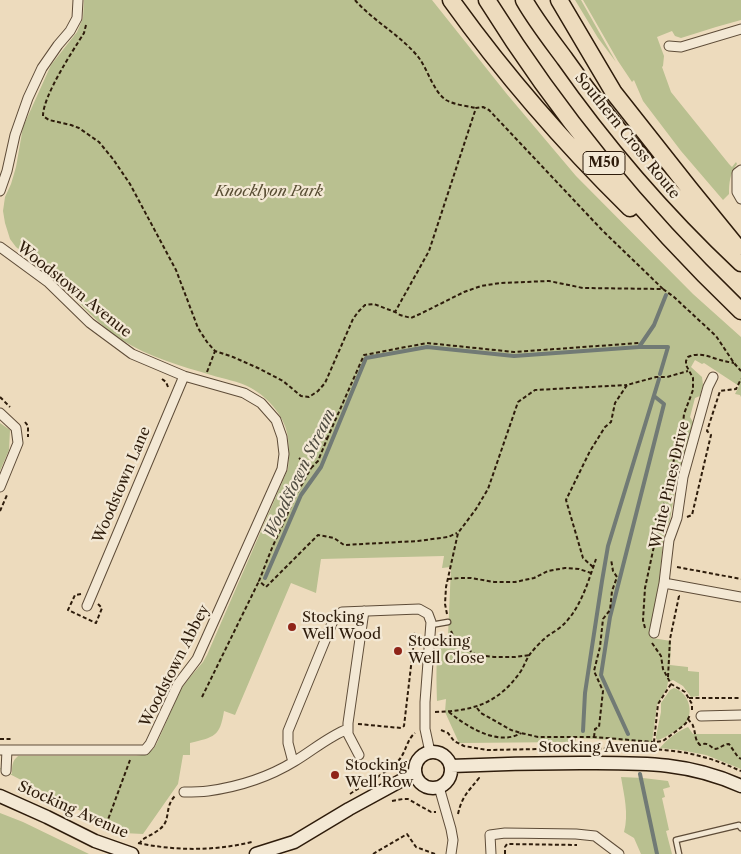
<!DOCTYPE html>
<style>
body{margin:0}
canvas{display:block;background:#eddbbd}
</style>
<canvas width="741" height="854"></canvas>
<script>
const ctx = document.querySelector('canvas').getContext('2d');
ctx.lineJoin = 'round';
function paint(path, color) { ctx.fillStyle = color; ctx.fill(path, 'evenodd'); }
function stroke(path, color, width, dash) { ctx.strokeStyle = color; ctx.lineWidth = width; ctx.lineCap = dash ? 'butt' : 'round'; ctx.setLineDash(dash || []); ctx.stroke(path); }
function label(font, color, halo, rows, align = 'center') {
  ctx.font = font + ' "Libre Caslon Text",serif'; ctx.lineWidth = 4.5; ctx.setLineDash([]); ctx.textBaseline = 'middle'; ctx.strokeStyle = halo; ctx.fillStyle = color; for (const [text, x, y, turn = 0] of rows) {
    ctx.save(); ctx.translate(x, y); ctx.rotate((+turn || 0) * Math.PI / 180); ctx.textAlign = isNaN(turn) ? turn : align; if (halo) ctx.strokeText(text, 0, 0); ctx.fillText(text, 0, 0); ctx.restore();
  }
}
paint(new Path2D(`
 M84,0H432L506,93L576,176L693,294L741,337V397L740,395L735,394L739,386L704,363L702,364L695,360L691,367L702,377L703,385L700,396L695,398L690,417L693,422L677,479L670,520L664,533L658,591L650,634L652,638L671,641L670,665L688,667V671L699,672V696L691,697L683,686L673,680L668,682L667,688L657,705L652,742L576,738L575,742L459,743L445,712L446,699L437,701C437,687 434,646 443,636H448L451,567L442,568L444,556L321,559L316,593L291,583L235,715L224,711C220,737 214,737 190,743V755H183L178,784L143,834L123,833L0,769V768L12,774C12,766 12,761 18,756H136C146,755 153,752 157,743L181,689L191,676L203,662L207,655L288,469C289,459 289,449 288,438C286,418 269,398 251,388C238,381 224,379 211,375C181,366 149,357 122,340C99,325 82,305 63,287C48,273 32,260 16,247L10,239L5,223L3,211L5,197L11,184L16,167L23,127L51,65L77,32L83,18Z
 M575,0H581L616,62L598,38Z
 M583,0H741V20L716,27L681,38L675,36L672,31L657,37L664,56L663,66L662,67L671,92L729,164L732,167L736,162L737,164C730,173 729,183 729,194L723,200L681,151L643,101L634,80L632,82L618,61Z
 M0,423L10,430L9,450L0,471Z
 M674,688C688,692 695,712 685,724C681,728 663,739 658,740L656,739V736L661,712V703L670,690Z
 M688,727L693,734H741V769L706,755L680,750L660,748C667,739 678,731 688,727Z
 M621,777L643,778L668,781L670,787L663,789L665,797L662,798L669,830L666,831L672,854H641L634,838L624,832C629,814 624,795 621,777Z
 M0,813L23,822L89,854H0Z`), '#b9c090');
stroke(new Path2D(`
 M639,347H668L660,374
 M265,578L301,495L321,467L366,358L427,347L514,356L639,347L654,325L666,295
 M583,731L585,693L602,581L608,546L659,379
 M628,734L601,675L610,617L664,404L654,396
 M640,774L657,854`), '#717a75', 4);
const lane = new Path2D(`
 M431,625L448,622
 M679,854L676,840L739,825L741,828`);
const street = new Path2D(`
 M669,46L681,47L741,29
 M741,170L737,173V192L741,199
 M0,191L7,171L15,135L28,98L42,68L58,45L70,31L77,18L78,0
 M0,247L48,282L90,323L132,354L184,376L244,393L261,403L276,420L282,437L284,454L282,469L197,659L178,684L150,744L145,750H0
 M713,377L708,387L683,477L677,518L669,540L664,583L741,597
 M0,413L16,428L18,443L0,487
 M87,606L184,376
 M654,633L664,583
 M701,716L741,715
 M359,755L348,734V723L364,611
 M293,762L288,743V731L333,621L342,612L419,609L428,614L431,622L425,702V729L430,752
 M6,771L7,750
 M439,787L451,829L453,840L451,854
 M184,792C192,792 200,792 208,791C237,787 269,777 295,761C312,751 329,736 348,729
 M491,854L490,835L505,833L576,834L595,836L619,854`);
const secondary = new Path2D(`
 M415 770a18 18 0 1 1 36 0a18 18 0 1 1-36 0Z
 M451,766C494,764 537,763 580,763C639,763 686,761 741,786
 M0,796L47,817L95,841L132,854
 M256,854L294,842L349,809L415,773`);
const highway = new Path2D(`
 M451,0C504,74 565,144 630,208
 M487,0C558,114 644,218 741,311
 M524,0C536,21 551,40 565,59C617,133 675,201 741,263
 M559,0L614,93L689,188L737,247`);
stroke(lane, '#5e4c38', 7);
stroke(street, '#5e4c38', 11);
stroke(secondary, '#2e1c0b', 15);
stroke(highway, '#2e1c0b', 19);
stroke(new Path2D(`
 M355,0C373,21 402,36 419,58C428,70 433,91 446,100C455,105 467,106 476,108
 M86,25L84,33C72,52 43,96 43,116L49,120L71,125L79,128L99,142L113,159L130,184L176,270L198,328L207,342L215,351L233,357L258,368L283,381L301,396L309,397L318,391L325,383L353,319L358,312L365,305L374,304L395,312L400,315L411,318L422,313L464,292L481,286L500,283L549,281L583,288L663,289L602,230L489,110L483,107L476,108L474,114L429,251L395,312
 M663,289L674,297L716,336L734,363L741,371
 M207,372L215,351
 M162,379L166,382L168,387
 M0,397L10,407
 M25,422L28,426V437
 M327,439L364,355L427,343L514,352L639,343
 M299,458L311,468L296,495L272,548L259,581L266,587L318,535L334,538L344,545L418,541L448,537L457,533
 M311,468L318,461L327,439L316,432
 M0,511L7,495
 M687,517L692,515L711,435L707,431L720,391L736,389L741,379
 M593,567L583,558L566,500L590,451L605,427L611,422L615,403L627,385L656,377H667L688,371
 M677,567L741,579
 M448,579L460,578H471L494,582H515L534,578L548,571L565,568L579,569L591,573
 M81,594L75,595L68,610L96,623L102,608L98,604
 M447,614L445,604L446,587L458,533L476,509L488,489L518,402L535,390L627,385
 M645,628L643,620L645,588L654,546L658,534L665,498L667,482L682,434L684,414L693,390V378L686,365V361L688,357C699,352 707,356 717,359C723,361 728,362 734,363
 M451,631L455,640L476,655L494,657H515L530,655
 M652,643L661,656L663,669L671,684L685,692L692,704V711
 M668,677L670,639L679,596H677
 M671,684L658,704L654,742L663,741L683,726L686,723L690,715
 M202,697L259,581
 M689,698H741
 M477,708L481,713L511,730L521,733L538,737H594L654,742
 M435,712C473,711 498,704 521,671C524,666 526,660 530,654C535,648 542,640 549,635C554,632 560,628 564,624C581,607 588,582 596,559
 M449,712C466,726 498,747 521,733
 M688,719C689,721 693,724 693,726C696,733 694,739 700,745C707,742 709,745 714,749C720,749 723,744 729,744L738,757L741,759
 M358,724L401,728L404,726L415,632
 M441,730L448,733L454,741L464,746L487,750L591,748L635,750
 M594,737L595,729L599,727L603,691L594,671L600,647L603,619L610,610L612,591L617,577L613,571L611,559
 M0,739H11
 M640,751L643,748C663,750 684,751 703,757C716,760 729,766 741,771
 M350,794C364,784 388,773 399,760C406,752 407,739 415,733
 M392,801L403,799H408L431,812H436
 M458,814C462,796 468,792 479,778H482
 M105,831L106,825L130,760
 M138,843C176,851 214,851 252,842
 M139,844L142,840C148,836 158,832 163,826C170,818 165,806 175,796
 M373,854L407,834L416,847L435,854
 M505,854V847L507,844L577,845`), '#2e1c0b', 2, [4, 2.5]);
stroke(lane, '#f3e8d4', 4.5);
stroke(street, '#f3e8d4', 9);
stroke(secondary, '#f3e8d4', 12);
stroke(highway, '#eddbbd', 16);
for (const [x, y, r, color] of [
 [292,627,5,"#8f2418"],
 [398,651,5,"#8f2418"],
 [335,775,5,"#8f2418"]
]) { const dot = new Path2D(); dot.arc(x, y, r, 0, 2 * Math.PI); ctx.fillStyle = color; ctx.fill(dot); stroke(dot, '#f3e8d4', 2); }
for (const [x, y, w] of [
 [604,163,42]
]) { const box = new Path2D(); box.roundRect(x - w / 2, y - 11.5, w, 23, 4); ctx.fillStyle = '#f3e8d4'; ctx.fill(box); stroke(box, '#2e1c0b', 1); }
label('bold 14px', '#2e1c0b', null, [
 ["M50",604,163]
]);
label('15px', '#2e1c0b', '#f3e8d4', [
 ["Southern Cross Route",627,136,51],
 ["Woodstown Avenue",74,290,39],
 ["Woodstown Lane",122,485,-67],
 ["White Pines Drive",670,485,-77],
 ["Woodstown Abbey",175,666,-63],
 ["Stocking Avenue",598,748],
 ["Stocking Avenue",73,810,24]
]);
label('italic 15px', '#584d33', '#f3e8d4', [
 ["Knocklyon Park",269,192]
]);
label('15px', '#2e1c0b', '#f3e8d4', [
 ["Stocking",302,618],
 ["Well Wood",302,635],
 ["Stocking",408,642],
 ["Well Close",408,659],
 ["Stocking",345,766],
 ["Well Row",345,783]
], 'left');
label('italic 16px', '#4f4b40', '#f3e8d4', [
 ["Woodstown Stream",300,474,-64]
]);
</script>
